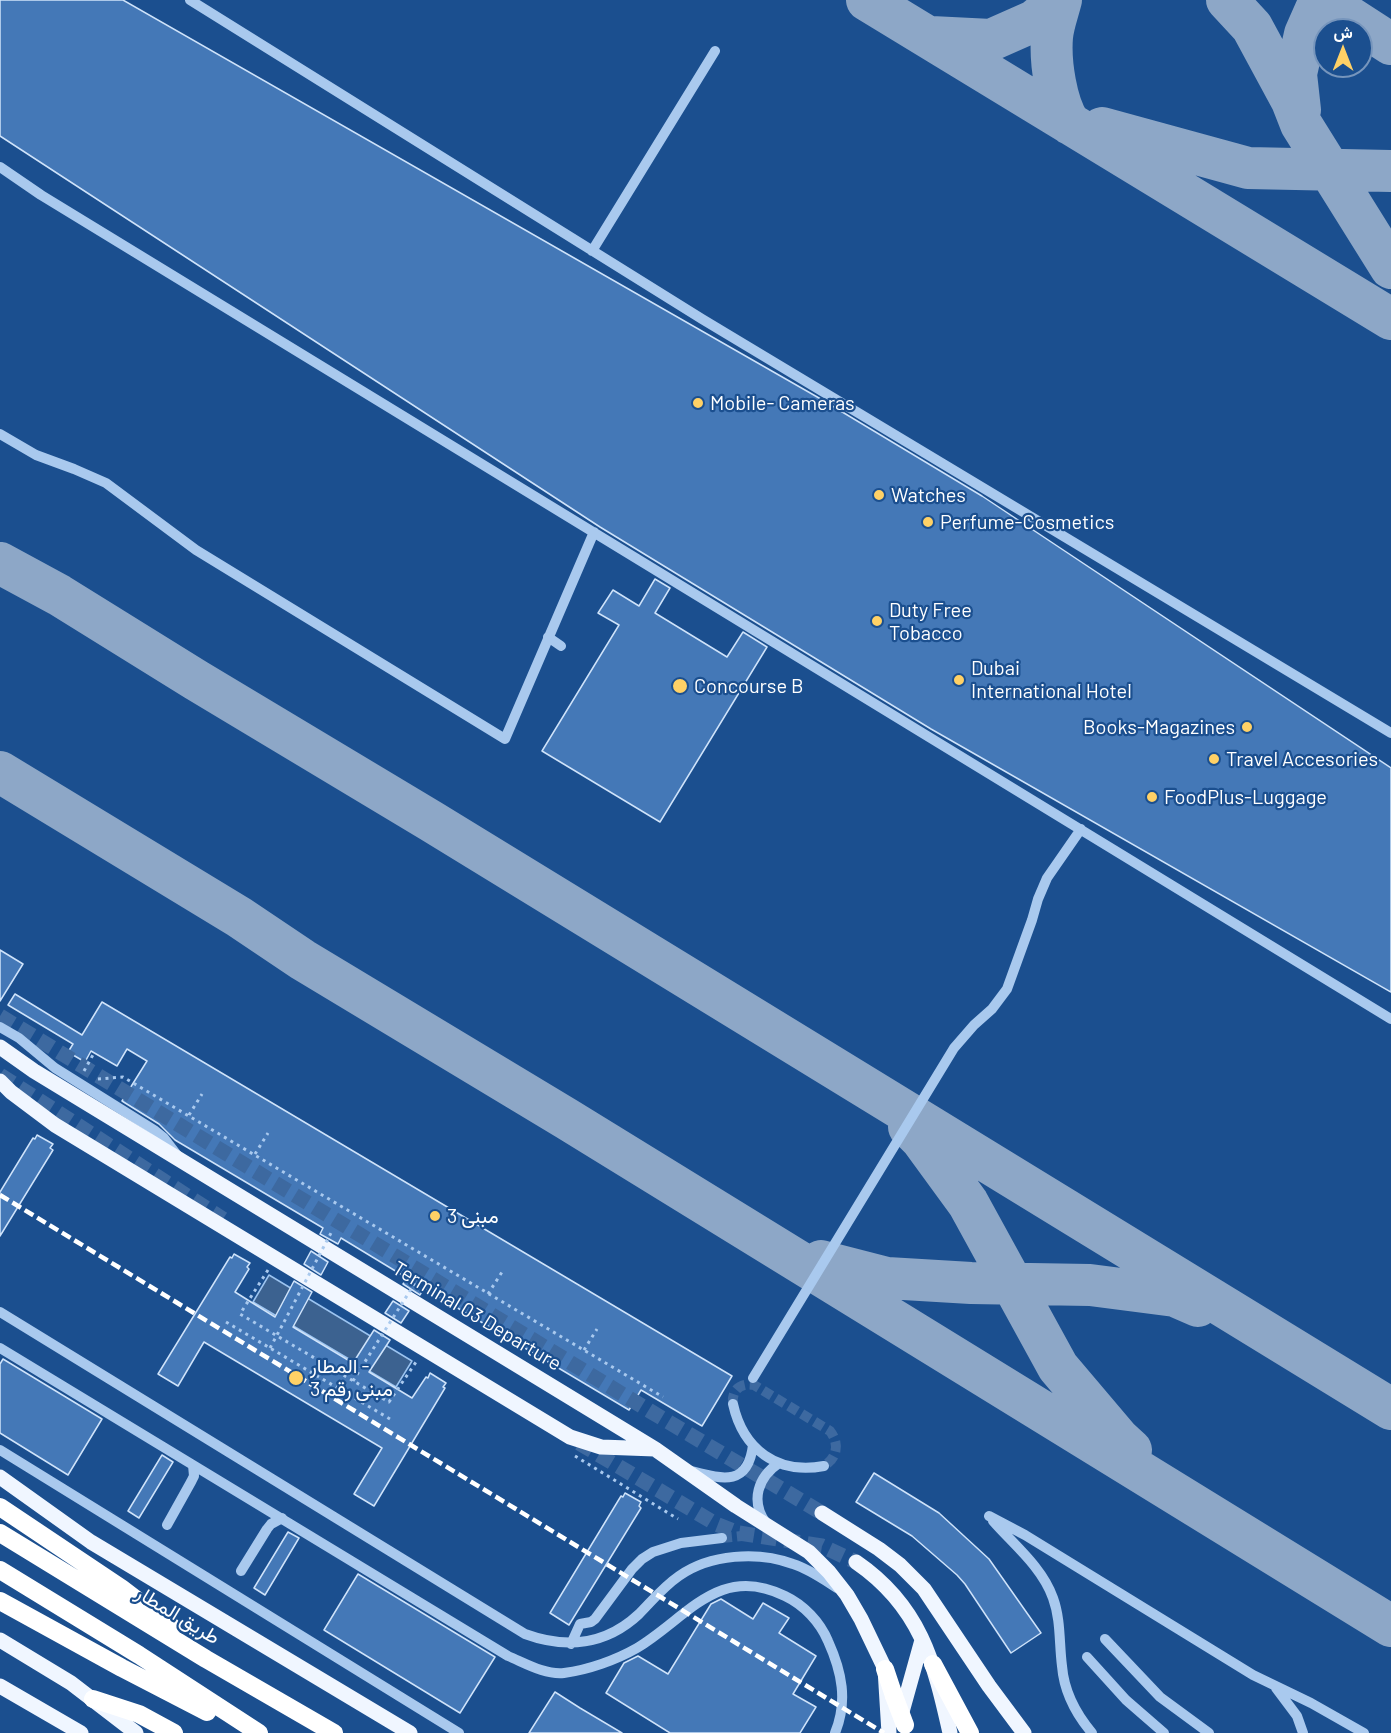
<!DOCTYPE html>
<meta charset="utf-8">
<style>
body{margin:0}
#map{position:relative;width:1391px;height:1733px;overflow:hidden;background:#1b4f8f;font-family:Barlow,Vazirmatn,sans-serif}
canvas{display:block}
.north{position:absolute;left:1313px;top:18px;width:60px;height:60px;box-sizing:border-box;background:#1b4f8f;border:2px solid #7695bc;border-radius:50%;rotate:0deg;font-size:16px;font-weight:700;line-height:24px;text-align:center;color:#fff}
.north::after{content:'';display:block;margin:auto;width:21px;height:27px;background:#ffd166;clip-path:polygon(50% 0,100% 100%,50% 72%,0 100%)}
</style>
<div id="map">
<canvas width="1391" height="1733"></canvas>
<div class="north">ش</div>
</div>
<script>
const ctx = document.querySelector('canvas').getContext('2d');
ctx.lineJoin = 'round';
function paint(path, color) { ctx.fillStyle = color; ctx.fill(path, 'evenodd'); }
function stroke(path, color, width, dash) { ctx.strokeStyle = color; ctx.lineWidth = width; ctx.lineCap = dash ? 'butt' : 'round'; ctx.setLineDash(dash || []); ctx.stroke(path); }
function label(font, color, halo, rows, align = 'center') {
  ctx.font = font + ' Barlow,Vazirmatn,sans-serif'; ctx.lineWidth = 4.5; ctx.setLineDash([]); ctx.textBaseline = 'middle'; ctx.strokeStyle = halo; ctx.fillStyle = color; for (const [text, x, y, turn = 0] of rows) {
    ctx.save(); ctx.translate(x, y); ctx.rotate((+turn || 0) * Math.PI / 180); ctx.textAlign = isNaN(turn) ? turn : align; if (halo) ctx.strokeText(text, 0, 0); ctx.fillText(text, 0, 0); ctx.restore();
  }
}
const water = new Path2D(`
 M269,1275L412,1361L396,1387L253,1302Z`);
paint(water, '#3c6290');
stroke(water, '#9cc4f0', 1.5);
stroke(new Path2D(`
 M867,0L1391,319
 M1061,0C1058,12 1053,25 1052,37C1050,62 1056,104 1070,124
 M1227,0L1252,27L1292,101L1301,124L1391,268
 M1323,0L1391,44
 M931,37L991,40L1034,21L1060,0
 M1300,110L1296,74L1305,34L1320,0
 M1102,128L1248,168L1391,171
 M0,563L59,595L196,680L431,821L1391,1409
 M0,772L239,917L303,960L567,1119L1391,1626
 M909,1127L922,1140L968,1203L1058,1367L1119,1439L1131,1450
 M821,1261L887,1278L971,1283L1090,1285L1175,1296L1198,1306`), '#8da7c7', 42);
const building = new Path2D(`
 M0,0H123L819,398L982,496L1391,768V992L931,729L600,527L0,136Z
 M655,579L670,588L655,613L727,657L743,632L767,647L660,822L542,751L619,625L598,613L613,590L639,606Z
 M0,950L23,964L0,1001Z
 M15,994L82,1035L102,1002L732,1376L702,1426L641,1390L629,1410L424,1288L420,1295L403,1284L407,1278L341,1238L338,1244L320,1234L323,1228L175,1140L159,1124L122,1101L147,1061L127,1049L117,1066L91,1051L85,1062L68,1052L73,1044L8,1005Z
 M37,1135L53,1144L50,1148L53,1150L0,1236V1192L33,1138L35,1139Z
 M311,1251L328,1262L321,1275L304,1264Z
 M234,1254L250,1263L247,1267L249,1269L235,1292L275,1317L294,1281L312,1292L293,1327L353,1363L374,1330L390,1340L369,1372L412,1398L426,1377L428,1378L430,1373L446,1383L443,1387L445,1388L374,1506L354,1494L382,1448L204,1342L178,1386L158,1374L230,1257L232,1258Z
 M393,1301L409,1311L401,1323L385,1313Z
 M3,1359L102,1419L68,1475L0,1433V1364Z
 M162,1455L173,1462L139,1518L128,1511Z
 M874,1473L939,1513L989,1559L1041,1633L1011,1653L965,1584L957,1575L912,1536L856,1502Z
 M625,1493L641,1502L639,1506L641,1508L569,1625L550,1613L621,1496L623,1497Z
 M288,1532L299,1538L265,1595L254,1588Z
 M358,1574L495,1657L460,1713L324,1630Z
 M721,1599L753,1619L763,1603L789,1618L779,1633L816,1656L793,1694L816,1707L800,1733H670L606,1693L624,1663L638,1656L668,1674L711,1604Z
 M555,1692L580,1708L622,1733H529Z`);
paint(building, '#4478b7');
stroke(building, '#cfe3fa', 1.5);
stroke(new Path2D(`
 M733,1404C731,1390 741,1382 754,1385L830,1431C840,1444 837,1458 824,1466
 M722,1538L751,1535`), '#3d69a0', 10, [10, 5]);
stroke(new Path2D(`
 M0,1016L650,1411L822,1513
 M0,1075L223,1219
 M579,1443L716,1524L739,1533L822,1546L856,1562`), '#3d69a0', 15, [15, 8]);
stroke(new Path2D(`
 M84,1071L94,1053
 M98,1079L123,1077L663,1397
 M189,1115L202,1094
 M255,1154L268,1133
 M268,1270L240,1314L389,1402L416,1362
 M488,1294L502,1272
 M226,1322L390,1419
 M270,1348L284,1322
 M584,1350L597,1329
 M353,1381L361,1368
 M575,1456L678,1519`), '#a9c9ee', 3, [3, 4.5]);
stroke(new Path2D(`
 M190,0L702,319L1391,733
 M0,167L41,195L1391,1019
 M592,251L715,51
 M0,434L36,455L74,469L106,483L196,550L505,739L594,532
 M548,637L561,646
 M0,1027L19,1038L55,1068L154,1130L164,1138L177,1155
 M0,1312L525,1634C566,1649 606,1645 639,1614C652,1601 663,1587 679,1576C710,1554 758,1551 793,1564C809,1569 823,1579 837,1588
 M0,1348L508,1656C525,1663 545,1675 564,1673C588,1670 616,1660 637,1648C687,1618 719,1563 785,1596C804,1605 820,1622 828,1641C842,1672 848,1701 835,1733
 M753,1378L954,1048L974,1025L992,1009L1007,989L1032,920L1038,899L1047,878L1081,829
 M733,1404C743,1449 777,1475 824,1466
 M0,1450L459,1733
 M691,1471C722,1479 748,1487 753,1445
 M989,1516L1025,1535L1253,1675L1311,1703L1364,1733
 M993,1521C1014,1545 1042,1567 1053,1598C1061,1620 1059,1643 1062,1666C1064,1691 1076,1714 1092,1733
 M766,1523C750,1501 758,1477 779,1463
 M167,1525L191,1482L194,1476L193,1465
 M241,1571L267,1529L271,1524L282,1518
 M1105,1639L1160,1697L1209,1733
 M571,1644L580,1624L591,1622L595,1619L632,1569L642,1559L653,1552L681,1543L722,1538
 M1087,1657L1126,1700L1164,1733
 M1276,1688L1297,1716L1303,1733`), '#a9c9ee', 10);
stroke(new Path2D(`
 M0,1047L34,1071L655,1449L736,1506L809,1552L829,1572L847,1595L861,1619L885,1669L889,1733
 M0,1081L11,1092L55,1125L570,1437L601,1447L655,1449
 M0,1477L91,1542L410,1733
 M822,1513L879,1549L900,1565L924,1589L989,1686L1024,1733
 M856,1562C920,1606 934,1661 950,1733
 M0,1640L71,1683L136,1733
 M0,1686L81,1733
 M900,1719L922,1640`), '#f0f6ff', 15);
stroke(new Path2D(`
 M0,1507L121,1588L172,1627
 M0,1533L206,1659L334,1733
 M0,1570L139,1655L259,1733
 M0,1601L122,1668L207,1712
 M933,1664L970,1733
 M885,1669L894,1696
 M93,1699L139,1714L174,1733`), '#fff', 18);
stroke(new Path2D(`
 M0,1195L884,1733`), '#fff', 4.5, [10, 4.5]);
stroke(new Path2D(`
 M284,1322L331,1233
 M361,1368L415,1283`), '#a9c9ee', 3, [3, 4.5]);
stroke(new Path2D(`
 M894,1696L905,1725`), '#fff', 18);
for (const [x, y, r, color] of [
 [698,403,6,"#ffd166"],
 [879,495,6,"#ffd166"],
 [928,522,6,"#ffd166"],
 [877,621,6,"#ffd166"],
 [959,680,6,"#ffd166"],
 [680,686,8,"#ffd166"],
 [1247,727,6,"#ffd166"],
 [1214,759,6,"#ffd166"],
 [1152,797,6,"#ffd166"],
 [435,1216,6,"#ffd166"],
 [296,1378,8,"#ffd166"]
]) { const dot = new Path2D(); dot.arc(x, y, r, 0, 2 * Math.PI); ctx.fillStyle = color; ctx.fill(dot); stroke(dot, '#1b4f8f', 2); }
label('20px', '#fff', '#1b4f8f', [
 ["Mobile- Cameras",710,403],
 ["Watches",891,495],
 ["Perfume-Cosmetics",940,522],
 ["Duty Free",889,610],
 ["Tobacco",889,633],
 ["Dubai",971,668],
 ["International Hotel",971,691],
 ["Concourse B",694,686],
 ["Books-Magazines",1235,727,"right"],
 ["Travel Accesories",1226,759],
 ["FoodPlus-Luggage",1164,797],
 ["مبنى 3",447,1216],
 ["المطار -",310,1366],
 ["مبنى رقم 3",310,1389]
], 'left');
label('20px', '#fff', '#1b4f8f', [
 ["Terminal 03 Departure",477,1316,31],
 ["طريق المطار",178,1615,31]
]);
</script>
